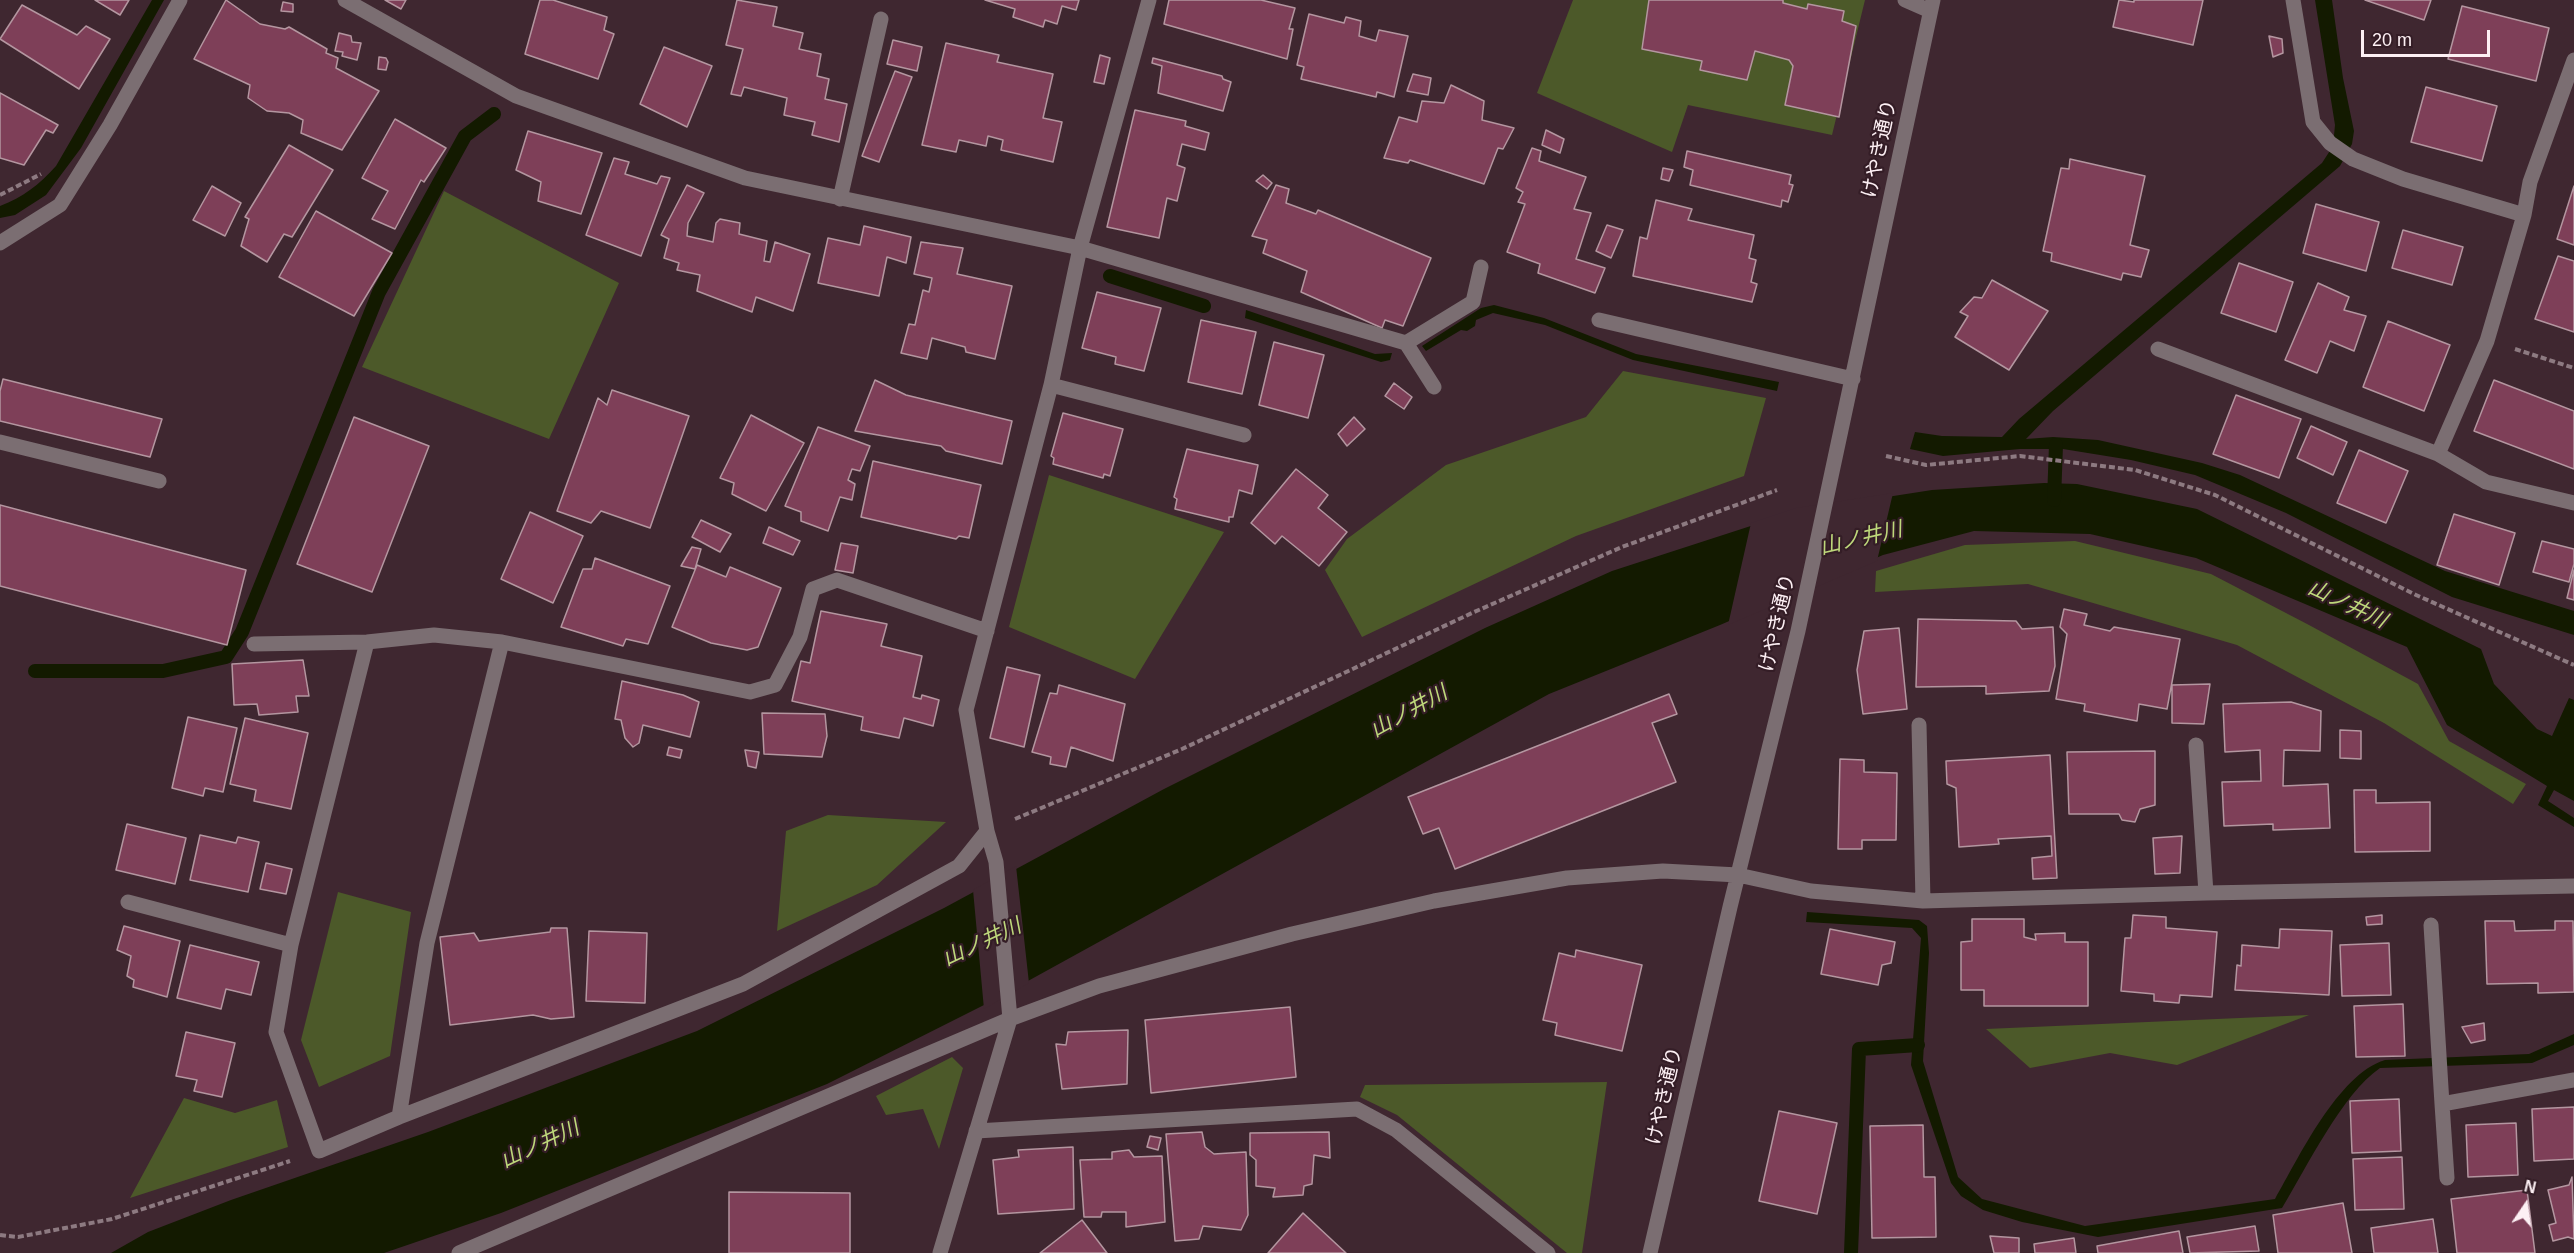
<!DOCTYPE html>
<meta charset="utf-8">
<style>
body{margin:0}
#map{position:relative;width:2574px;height:1253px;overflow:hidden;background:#3f2730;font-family:Arial,sans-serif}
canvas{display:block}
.north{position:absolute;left:2496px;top:1175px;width:60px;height:60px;-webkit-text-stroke:4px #341d26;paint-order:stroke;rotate:13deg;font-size:16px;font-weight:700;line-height:24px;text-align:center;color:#fdf0f4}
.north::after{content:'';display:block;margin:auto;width:21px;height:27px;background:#fdf0f4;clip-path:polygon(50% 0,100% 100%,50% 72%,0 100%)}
.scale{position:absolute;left:2361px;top:30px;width:129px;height:27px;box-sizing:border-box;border:3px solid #fdf0f4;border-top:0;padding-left:8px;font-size:18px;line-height:21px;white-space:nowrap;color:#fdf0f4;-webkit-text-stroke:4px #341d26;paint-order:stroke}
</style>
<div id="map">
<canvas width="2574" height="1253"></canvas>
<div class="north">N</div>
<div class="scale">20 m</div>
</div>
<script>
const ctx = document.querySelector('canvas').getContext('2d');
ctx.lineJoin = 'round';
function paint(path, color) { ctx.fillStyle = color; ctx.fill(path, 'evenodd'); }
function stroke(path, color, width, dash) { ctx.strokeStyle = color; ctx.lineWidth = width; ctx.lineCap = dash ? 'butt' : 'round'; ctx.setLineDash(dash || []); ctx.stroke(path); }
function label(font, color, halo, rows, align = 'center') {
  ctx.font = font + ' Arial,"Noto Sans JP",sans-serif'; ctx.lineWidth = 4.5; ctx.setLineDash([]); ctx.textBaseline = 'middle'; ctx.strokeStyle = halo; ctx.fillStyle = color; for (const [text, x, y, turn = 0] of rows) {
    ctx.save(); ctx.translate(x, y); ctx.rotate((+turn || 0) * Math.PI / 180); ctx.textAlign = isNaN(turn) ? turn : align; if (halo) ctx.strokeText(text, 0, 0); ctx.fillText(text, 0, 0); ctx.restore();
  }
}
paint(new Path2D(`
 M1573,0H1865L1832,135L1688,105L1672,152L1537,93Z
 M444,191L619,283L549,439L362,367Z
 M1623,371L1766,398L1744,476L1576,536L1362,637L1325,570L1347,539L1446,465L1586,417Z
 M1049,475L1224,532L1135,679L1009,627Z
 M2075,541L2211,574L2309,625L2418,684L2449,741L2526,784L2513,804L2384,723L2237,645L2028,584L1875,592L1876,571L1965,545Z
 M828,815L946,822L877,885L777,931L786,831Z
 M338,892L411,912L390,1056L319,1087L301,1040Z
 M2309,1015L2177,1065L2110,1053L2030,1068L1986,1029Z
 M952,1057L963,1068L939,1149L923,1109L886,1115L876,1096Z
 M1607,1082L1582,1253H1567L1397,1115L1360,1097L1365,1085Z
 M184,1098L235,1113L277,1100L288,1147L130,1198Z`), '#4c5929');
paint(new Path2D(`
 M152,0H164L81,148L46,195L15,215L0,218V206C23,197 39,185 56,166Z
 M2315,0H2332L2343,78L2354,131L2352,144L2340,166L2053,411L2026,439L2053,437L2098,440L2202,463L2240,475L2445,571L2574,611V635L2452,597L2286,513L2195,475L2131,460L2063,449H2020L1943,456L1910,449L1915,432L1942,436L2002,437L2019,419L2322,163L2333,146L2335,125Z
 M1494,305L1544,318L1636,354L1779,382L1777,391L1633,360L1545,325L1493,313L1476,320L1475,326L1467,331L1461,330L1426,351L1422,346L1481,308Z
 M1246,310L1375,354L1392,353L1390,360L1381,362L1245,318Z
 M2044,483L2077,484L2197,509L2481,649L2494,684L2537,729L2552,736L2569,698L2574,700V801L2554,790L2548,801L2574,818V827L2538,805L2547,786L2447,725L2407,647L2196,558L2090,534L1974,531L1883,555L1720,625L1549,694L988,1003L827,1084L501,1213L384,1253H111L148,1232L231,1200L428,1132L697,1031L944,908L1164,789L1485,628L1612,571L1797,511L1932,490Z
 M1807,912L1919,920L1927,926L1929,953L1923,1061L1958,1177L1982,1199L2085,1226L2275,1199C2298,1159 2338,1074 2385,1060L2529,1054L2574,1034V1045L2532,1063L2380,1068C2342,1094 2307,1167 2282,1208L2098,1237L2022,1222L1983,1210L1961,1196L1951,1183L1911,1065L1921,938L1912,928L1806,922Z`), '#131a00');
paint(new Path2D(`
 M1893,493L1877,561L1728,625L1751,523L1796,508Z
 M1016,866L1029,983L984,1009L973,890Z`), '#3f2730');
stroke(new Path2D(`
 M1110,276L1204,306
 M2054,500L2056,445
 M35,671H163L226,657L242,632L379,292L465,136L494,114
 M1851,1253L1859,1049L1918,1045`), '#131a00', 14);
const building = new Path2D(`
 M95,0H129L120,15Z
 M226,0L260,24L285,29L289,27L327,49L326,53L338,58L336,68L379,91L342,150L301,133L303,120L289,113L267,111L248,98L250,85L194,59Z
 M385,0H406L401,9Z
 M540,0H553L607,17L604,30L614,34L598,79L525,54Z
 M737,0L777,7L773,26L803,33L799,49L821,54L817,76L829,79L825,99L847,104L839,142L812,135L815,122L784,115L787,98L744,87L741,96L731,94L743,49L726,45Z
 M985,0H1079L1076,10L1062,6L1057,24L1045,20L1043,27L1013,17L1015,9Z
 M1169,0H1261L1295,8L1289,29H1293L1287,59L1164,24Z
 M1649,0H1783V3L1807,9L1808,4L1844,11L1842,21L1856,26L1839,117L1785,105L1793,66L1789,60L1755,51L1747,80L1700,70L1702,61L1642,49Z
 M2119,0L2134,2V0H2203L2193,45L2113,27Z
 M2365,0H2431L2424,20Z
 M283,2L293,4V12L281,11Z
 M22,5L77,35L86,26L110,39L79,89L0,39Z
 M2462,6L2549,28L2536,81L2448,59Z
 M1309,14L1344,23L1346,17L1361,21L1359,36L1376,41L1379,30L1408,36L1394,97L1377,92L1376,97L1301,79L1304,67L1297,65Z
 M339,33L351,36L352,42L361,43L357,60L342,56L343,52L335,51Z
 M2269,36L2282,39L2283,53L2273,57Z
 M893,40L922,47L917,71L887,64Z
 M946,43L999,55L997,62L1053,74L1043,118L1062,122L1053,162L1001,150L1003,140L988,136L986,146L959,140L956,152L922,145Z
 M664,47L712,66L687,127L640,104Z
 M1100,55L1110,58L1104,84L1094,82Z
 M379,57L386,58L388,62L386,70L378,69Z
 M1153,58L1222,76L1223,79L1231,82L1223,111L1158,93L1162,66L1152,63Z
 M895,71L912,77L879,162L862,156Z
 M1413,74L1431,78L1428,95L1407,91Z
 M1451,85L1484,101L1482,120L1514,128L1503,149L1498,148L1484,184L1410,160L1408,163L1384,158L1399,117L1417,122L1422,101L1444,103Z
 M2426,87L2497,106L2482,161L2411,142Z
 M0,93L58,125L53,133L46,130L24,165L0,158Z
 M1135,110L1186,121L1185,126L1209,133L1205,150L1182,144L1177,165L1185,168L1177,201L1167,198L1159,238L1107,227Z
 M395,119L446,148L424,182L421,180L395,229L372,219L388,191L362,178Z
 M1546,130L1564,139L1560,153L1542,145Z
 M528,131L602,153L581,214L538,201L541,182L516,170Z
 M289,145L333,170L292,237L284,234L267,262L241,246L249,219L245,217Z
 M1532,148L1541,151L1539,161L1586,177L1574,209L1591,213L1576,259L1605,268L1595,293L1538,273L1540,264L1507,252L1525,204L1518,202L1523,192L1516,188Z
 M1687,151L1791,175L1789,184L1793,185L1788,202L1782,200L1781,207L1690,185L1693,170L1684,167Z
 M614,158L629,162L625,174L657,184L661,176L670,178L641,256L586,235Z
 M2070,159L2145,176L2130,245L2149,250L2141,277L2123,273L2121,280L2051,261L2052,253L2043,251L2061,168L2069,169Z
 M1663,168L1673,170L1669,181L1661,179Z
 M1263,175L1272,183L1267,189L1256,181Z
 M687,185L704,193L688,223L687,236L713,242L716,223L720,219L740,223L739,234L767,241L764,261L770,262L775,242L810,254L793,311L756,297L752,312L697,291L700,275L677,270L679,263L664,258L669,239L661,235Z
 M1276,185L1289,189L1286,203L1316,214L1318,210L1431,258L1403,326L1385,320L1382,328L1301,292L1307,271L1263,253L1267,240L1252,236Z
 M212,186L241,203L225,236L193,220Z
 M2574,186V245L2557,239Z
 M1656,200L1692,209L1688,220L1754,235L1749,258L1756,260L1751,282L1757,284L1752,302L1633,276L1640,237L1647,239Z
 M2316,204L2379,222L2366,271L2303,253Z
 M316,211L392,253L354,316L279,277Z
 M1607,225L1623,230L1611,258L1596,251Z
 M864,226L911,237L906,263L887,257L879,296L818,283L828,238L860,245Z
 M2403,230L2463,247L2452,285L2392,268Z
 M921,242L963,248L957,274L1012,286L995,359L966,352L965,347L932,338L927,359L901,353L909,324L915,325L923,290L929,292L932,278L914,274Z
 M2558,256L2574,261V332L2535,319Z
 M2239,263L2293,282L2276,332L2221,313Z
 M1992,280L2048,311L2009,370L1955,337L1968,316L1960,312L1974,297L1982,298Z
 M2318,283L2349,297L2344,310L2366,316L2354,351L2330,341L2317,373L2285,360Z
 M1097,292L1161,308L1144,371L1115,364L1116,357L1082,348Z
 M1201,320L1256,332L1242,394L1188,382Z
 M2388,321L2450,345L2424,411L2363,387Z
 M1274,342L1324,355L1308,418L1259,405Z
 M3,379L162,419L150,457L0,421V391Z
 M875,380L906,395L1012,421L1002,464L946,451L941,446L855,431Z
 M2494,380L2574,411V469L2474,431Z
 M1394,383L1412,397L1404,409L1385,396Z
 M612,390L689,416L650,528L601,511L591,523L557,511L598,398L607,405Z
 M2236,395L2301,419L2279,478L2213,454Z
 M1063,413L1123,429L1110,476L1104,474L1103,478L1053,464L1054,458L1051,456Z
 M751,415L804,443L766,511L732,494L734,483L720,478Z
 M354,417L429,446L372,592L297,564Z
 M1354,417L1365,429L1347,446L1338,434Z
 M2311,426L2347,442L2333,475L2297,458Z
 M818,427L870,446L860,471L852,469L848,480L855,484L852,500L840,497L828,531L801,521V512L785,506Z
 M1187,449L1258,465L1252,494L1239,490L1233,517H1229V522L1175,509L1177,499L1174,497Z
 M2359,450L2408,471L2386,523L2337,503Z
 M873,461L981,485L969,538L959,536L956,539L861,517Z
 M1296,469L1328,495L1318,508L1347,532L1319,566L1282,536L1275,544L1251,523Z
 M0,505L246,570L227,645L0,586Z
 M530,512L583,536L553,603L501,579Z
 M2454,514L2515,533L2499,585L2437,565Z
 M701,520L731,534L720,552L692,537Z
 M769,527L800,541L793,555L763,543Z
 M2542,541L2574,549V564L2569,582L2533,572Z
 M841,543L858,546L853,573L835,570Z
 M692,547L701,549L695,569L681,566Z
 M595,558L670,586L648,644L626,639L623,646L561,627L583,569H592Z
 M697,565L726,577L730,567L781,588L758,647L747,650L711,643L672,627Z
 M2574,570V600L2567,598Z
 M2064,609L2087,614L2084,625L2110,631L2114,627L2180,639L2167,709L2139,704L2137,721L2084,711L2085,704L2056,699L2067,634L2060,627Z
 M821,611L887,624L881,646L922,656L913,697L921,699L922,695L939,700L933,726L904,718L899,738L861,730L863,717L792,701L801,661L810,663Z
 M1918,619L2016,621L2022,629L2053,627L2055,666L2049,691L1986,694V686L1916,687Z
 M1899,628L1907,709L1863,714L1857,670L1864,631Z
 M303,660L309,696H296L298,712L259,715L257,704L234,705L232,664Z
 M1007,667L1040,675L1024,747L990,738Z
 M622,681L683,695L699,702L690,737L643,725L639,743L633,747L625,738L621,720L615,719Z
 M2210,684L2204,724L2172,723V685Z
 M1059,685L1125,704L1113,761L1071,747L1066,767L1050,764L1051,757L1032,752L1050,693L1057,694Z
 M1669,694L1677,714L1652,723L1676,782L1455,869L1439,828L1423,834L1408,797Z
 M2291,702L2321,711L2320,751L2284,750L2283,786L2328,784L2330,828L2273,830V824L2224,826L2222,782L2261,781L2260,750L2225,752L2223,704Z
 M762,713L825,714L827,736L822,757L764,754Z
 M188,717L237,728L223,792L205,788L203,796L172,788Z
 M245,718L308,733L291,809L254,801L256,790L230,784Z
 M2340,730L2361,731V759L2340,758Z
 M669,747L682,750L680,758L667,755Z
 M745,750L759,752L756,768L748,766Z
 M2155,751V805L2140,809L2135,822L2122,820L2119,814H2069L2067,752Z
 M2050,755L2057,878L2033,879L2032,858L2052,856L2051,836L1998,839L1999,844L1959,847L1956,788L1947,784L1946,761Z
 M1840,759L1864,760V772L1897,773L1896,840H1862V849H1838Z
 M2354,790H2376V803L2430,802V851L2355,852Z
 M127,824L186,838L175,884L116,870Z
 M200,835L236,843L238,837L259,842L248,892L190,880Z
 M2182,836L2180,873L2155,874L2153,838Z
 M266,863L292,869L286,894L260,889Z
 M2133,915L2166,917V928L2217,932L2212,997L2180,995L2179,1003L2154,1001V994L2121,991L2125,938H2131Z
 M2382,915V924L2367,925L2366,917Z
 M1972,919H2024V937L2036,940L2035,934L2065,933V942H2088V1006H1984V990H1961V942L1972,941Z
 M2485,921H2514L2515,931L2555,930V921H2573L2574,992L2538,993V983L2487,984Z
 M124,926L180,941L167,997L133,987L134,980L127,976L131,956L117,950Z
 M551,928H567L574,1017L551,1019L533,1015L450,1025L440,937L474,933L479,941L550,932Z
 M1830,929L1895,942L1891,963L1882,965L1878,985L1821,974Z
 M2280,929L2332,931L2329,995L2235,990L2237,965L2241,966L2242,945L2279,948Z
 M589,931L647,933L645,1003L586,1001Z
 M2389,943L2391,995L2342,996L2340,945Z
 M190,945L259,962L251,995L226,989L221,1009L177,998Z
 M1576,950L1642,965L1622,1051L1555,1035L1557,1023L1543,1020L1559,953L1575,957Z
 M2403,1004L2405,1056L2356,1057L2354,1006Z
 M1290,1007L1296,1077L1151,1093L1145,1020Z
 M2484,1023L2485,1040L2471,1043L2462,1027Z
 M1128,1030L1127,1084L1062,1089L1056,1044L1066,1045L1068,1032Z
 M186,1032L235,1043L222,1097L194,1091L197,1080L176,1076Z
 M2399,1099L2401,1151L2352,1153L2350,1101Z
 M2574,1107V1159L2534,1161L2532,1109Z
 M1779,1111L1837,1123L1817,1214L1759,1201Z
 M2516,1123L2518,1175L2468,1177L2466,1125Z
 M1923,1125L1924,1177H1935L1936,1237L1872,1238L1870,1126Z
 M1202,1132L1205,1147L1214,1154L1246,1152L1248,1215L1241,1230L1203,1226L1199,1239L1175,1241L1166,1134Z
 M1329,1132L1330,1158L1314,1155L1312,1184L1304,1186L1303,1195L1273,1197L1275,1188L1256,1186V1160L1250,1155V1133Z
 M1150,1136L1161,1138L1158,1150L1147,1147Z
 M1073,1147L1074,1209L998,1214L993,1160L1019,1157L1018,1150Z
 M1129,1150L1134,1157L1162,1156L1165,1222L1126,1227V1212H1102L1101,1217H1084L1080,1160L1112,1159V1152Z
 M2402,1157L2404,1209L2355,1210L2353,1159Z
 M2572,1177L2574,1239L2568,1237L2553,1241L2549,1225L2556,1223L2548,1190L2569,1185Z
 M2527,1190L2535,1253H2457L2451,1199Z
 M729,1192L850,1193V1253H729Z
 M2343,1203L2352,1253H2278L2273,1215Z
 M1303,1213L1346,1253H1268Z
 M2433,1219L2438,1253H2374L2371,1228Z
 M1082,1220L1107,1253H1040Z
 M2255,1226L2259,1251L2190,1253L2187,1237Z
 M2179,1231L2183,1253H2098L2097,1246Z
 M1990,1236L2019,1238V1253H1994Z
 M2074,1238L2076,1253H2035L2034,1244Z`);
paint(building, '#7e3f58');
stroke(building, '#b496a0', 1.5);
stroke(new Path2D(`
 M0,195L41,174
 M2515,349L2574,368
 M1886,456L1926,465L2020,456L2135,470L2215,495L2416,595L2574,665
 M1015,819L1182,749L1472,613L1622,547L1777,490
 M0,1235L18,1237L112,1219L290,1161`), '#8d7a81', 4, [6, 3]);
stroke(new Path2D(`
 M345,0L516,96L745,178L1080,248L1406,343L1473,302L1481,267
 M1905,0L1930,11
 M2293,0L2313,122L2330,143L2353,159L2403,179L2524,215L2487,341L2438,454
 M840,199L881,19
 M2524,215L2530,182L2574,60
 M0,243L60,205L110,125L180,0
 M1599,320L1853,379
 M1406,343L1434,387
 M2158,349L2438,454L2486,482L2574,503
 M1051,385L1244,435
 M0,442L159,481
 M367,642L291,945L276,1032L319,1151L399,1117L743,984L959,866L987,831
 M254,644L367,642L434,635L502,642L750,692L775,685L800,637L813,589L837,580L987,631
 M1919,725L1923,901
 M2196,745L2206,893
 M128,902L291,945
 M2431,925L2442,1104
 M399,1117L427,943L502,642
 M976,1131L1357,1109L1396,1130L1548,1253
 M2447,1178L2442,1104L2574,1080
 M459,1253L1010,1019L1099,986L1292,934L1434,901L1567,878L1663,871L1738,875L1811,891L1923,901L2206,893L2574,886
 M940,1253L1010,1019L996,862L987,831L966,710L1051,385L1080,248L1149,0
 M1650,1253L1730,907L1798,631L1933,0`), '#7b6e72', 15);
label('20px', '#fdf0f4', '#341d26', [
 ["けやき通り",1880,149,-78],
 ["けやき通り",1778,623,-77],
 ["けやき通り",1665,1096,-77]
]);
label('italic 21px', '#bed87b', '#341d26', [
 ["山ノ井川",1861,539,-13],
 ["山ノ井川",2347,605,25],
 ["山ノ井川",1409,712,-29],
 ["山ノ井川",982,943,-25],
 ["山ノ井川",540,1145,-25]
]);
</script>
